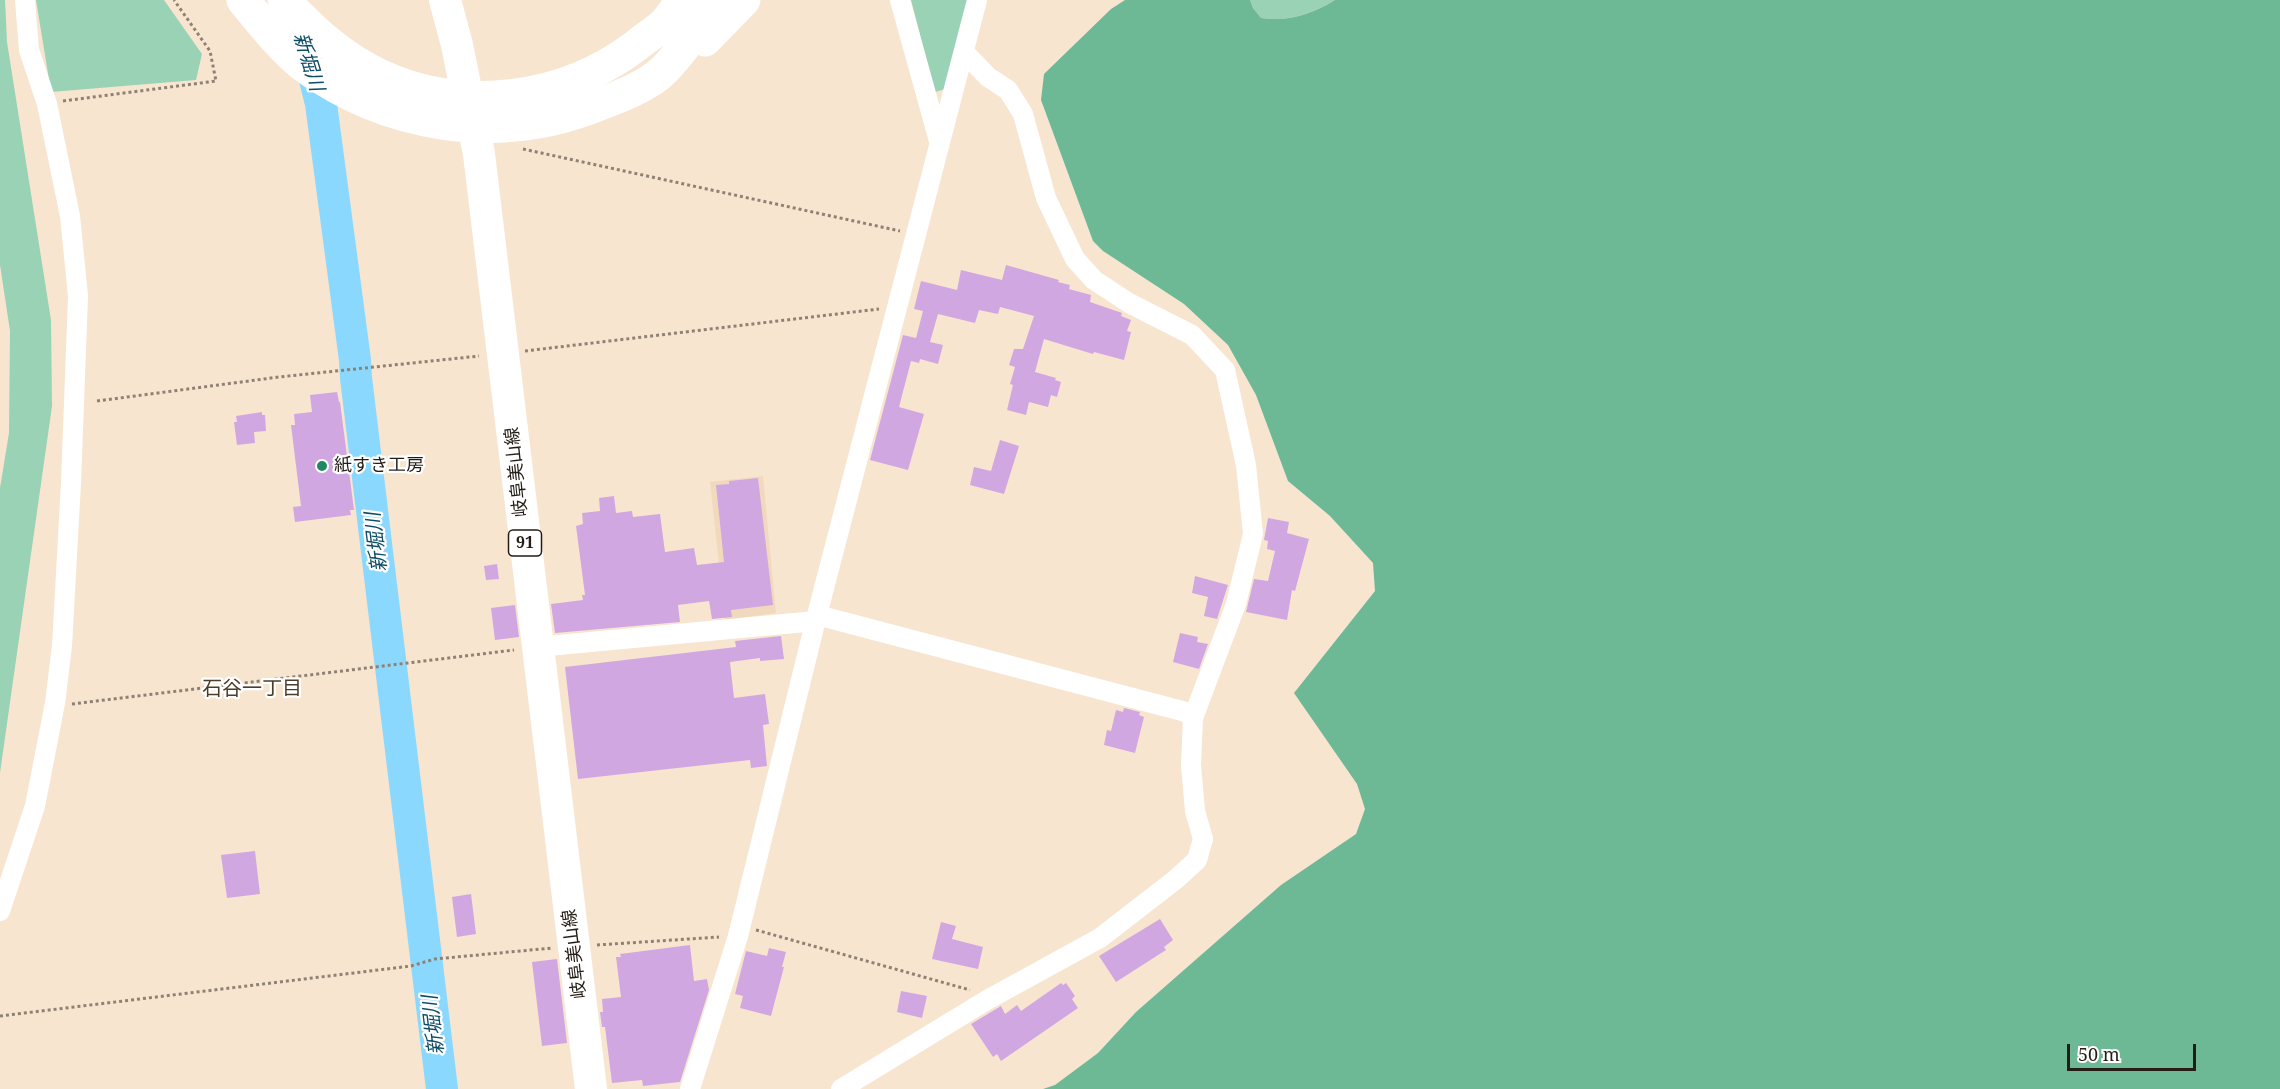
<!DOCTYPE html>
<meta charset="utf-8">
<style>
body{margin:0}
#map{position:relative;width:2280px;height:1089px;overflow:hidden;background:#f8e5d0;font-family:"Noto Serif",serif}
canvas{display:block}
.scale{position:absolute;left:2067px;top:1044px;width:129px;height:27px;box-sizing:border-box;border:3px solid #241d16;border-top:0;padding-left:8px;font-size:18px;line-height:21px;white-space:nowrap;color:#241d16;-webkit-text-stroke:4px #fff;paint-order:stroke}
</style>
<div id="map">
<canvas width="2280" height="1089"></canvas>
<div class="scale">50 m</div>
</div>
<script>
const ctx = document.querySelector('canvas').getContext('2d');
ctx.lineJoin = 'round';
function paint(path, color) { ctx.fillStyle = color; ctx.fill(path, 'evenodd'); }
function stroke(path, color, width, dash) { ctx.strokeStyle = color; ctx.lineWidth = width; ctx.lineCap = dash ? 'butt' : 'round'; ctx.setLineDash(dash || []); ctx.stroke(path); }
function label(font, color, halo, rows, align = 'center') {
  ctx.font = font + ' "Noto Serif","Noto Sans JP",serif'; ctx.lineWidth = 4.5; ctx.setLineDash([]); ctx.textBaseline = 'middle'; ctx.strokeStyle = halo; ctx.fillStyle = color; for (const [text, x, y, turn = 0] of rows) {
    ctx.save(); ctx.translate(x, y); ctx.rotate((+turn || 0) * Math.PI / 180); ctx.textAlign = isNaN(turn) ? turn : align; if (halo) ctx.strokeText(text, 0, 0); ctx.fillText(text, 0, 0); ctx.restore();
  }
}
paint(new Path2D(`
 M763,476L776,613L725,620L710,482Z`), '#f1d9be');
paint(new Path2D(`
 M0,0H5L7,42L51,320L52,406L0,773V488L9,433L10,331L0,265Z
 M36,0H164L202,54L196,80L51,92Z
 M911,0H971L949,88L935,92Z
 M1250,0H1335C1311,14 1289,22 1261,18L1253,8Z`), '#9ad2b6');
paint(new Path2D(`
 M1125,0H1250L1253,8L1261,18C1289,22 1312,14 1335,0H2280V1089H1043L1055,1085L1098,1053L1136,1012L1281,885L1356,834L1365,809L1357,784L1294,693L1375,591L1373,563L1330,516L1288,481L1256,395L1228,345L1184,304L1103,251L1093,241L1041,100L1044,74L1111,9Z`), '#6eb995');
stroke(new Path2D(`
 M309,55L321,104L355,360L356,378L442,1089`), '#8bd8ff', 32);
paint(new Path2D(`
 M1006,265L1059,280L1058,282L1070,285L1069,289L1091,295L1090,302L1122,313L1121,316L1131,320L1127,331L1131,332L1124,360L1094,352L1093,354L1044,339L1035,372L1056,378L1055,380L1061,382L1057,397L1051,395L1048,407L1029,402L1026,415L1007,410L1013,385L1010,384L1015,367L1009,365L1014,349H1023L1034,316L1000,307L998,314L979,310L975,323L938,314L930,342L943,345L938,364L920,359L919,363L911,361L899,407L924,414L908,470L870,460L903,335L916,338L923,311L914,309L921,281L957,290L961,270L1002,280Z
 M337,392L339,402H340L354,510H350L351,515L295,522L293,507L301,506L291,425H295L294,414L312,412L310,395Z
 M262,412V415H265L266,431L254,432L255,443L237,445L234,422H237L236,416Z
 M1000,440L1019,446L1004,494L970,485L974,467L991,471Z
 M758,478L773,605L731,610L732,617L712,619L709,601L678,605L680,622L555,633L551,604L583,600L582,595H585L576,526L583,524L582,513L600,511L599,498L614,496L616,513L632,511L633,517L660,514L665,552L694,548L697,565L724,562L716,485L729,484V481Z
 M1268,518L1289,522L1287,533L1309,539L1295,591L1292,590L1287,620L1246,612L1254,579L1268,581L1275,551L1267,549L1268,541L1264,540Z
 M497,564L499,579L486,580L484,566Z
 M1195,576L1228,585L1217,619L1204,616L1208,597L1192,593Z
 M515,605L519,637L495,640L491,608Z
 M1180,633L1198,637L1197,642L1208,644L1199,669L1173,662Z
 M781,636L784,659L760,661V658L730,662L734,698L765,694L769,724L763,725L767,766L751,768L750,760L578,779L565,667L736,647L735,641Z
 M1124,708L1140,712L1139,715L1144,717L1135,753L1104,745L1107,730L1111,731L1116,710L1123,712Z
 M255,851L260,894L227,898L221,855Z
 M471,894L476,934L457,937L452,897Z
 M1160,919L1173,940L1164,947L1166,950L1116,982L1099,956Z
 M941,922L956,926L952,939L983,947L978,969L932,959Z
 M690,945L694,981L707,979L709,990L680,1082L643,1086L642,1080L612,1083L605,1027H602L600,1012H603L602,999L621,997L616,957H621L620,954Z
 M769,948L786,952L782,967H784L771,1016L740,1008L743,996L735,994L746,951L767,956Z
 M557,959L567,1043L542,1046L532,962Z
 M1061,983L1063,985L1066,983L1075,996L1072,999L1078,1008L1001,1061L997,1054L993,1057L971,1024L1001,1006L1005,1014L1017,1005L1021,1011Z
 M901,991L927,996L922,1018L897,1012Z`), '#d1a7e1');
stroke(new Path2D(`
 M63,101L216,81L210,51L174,0
 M523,149L900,231
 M525,351L879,309
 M97,401L279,377L479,356
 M72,704L514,650
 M756,930L970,990
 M597,945L719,937
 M0,1016L411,966L435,959L552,948`), '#8f8274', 3, [3, 3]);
stroke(new Path2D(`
 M900,0L939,141
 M817,615L1186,712L1193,718
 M537,647L816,621
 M0,911L35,806L55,703L62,646L71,483L78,296L70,216L47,104L29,50L25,0
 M690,1089L738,936L817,615L977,0
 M841,1089L987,1000L1100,938L1175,880L1197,860L1203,839L1195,811L1191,765L1193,718L1236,604L1253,534L1246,465L1225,370L1192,335L1129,303L1094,280L1075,259L1046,198L1023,114L1008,90L988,77L964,52`), '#fff', 20);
stroke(new Path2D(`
 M445,0L457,45L479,154L591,1089`), '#fff', 32);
stroke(new Path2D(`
 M243,0C260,21 284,51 305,67C386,126 493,143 587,109C610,100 646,88 664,70C684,50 700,24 715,0
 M284,0C313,31 342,58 381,76C464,114 565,100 637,45C646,37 658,31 666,22C672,15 677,7 682,0
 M705,40L744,0`), '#fff', 33);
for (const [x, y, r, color] of [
 [322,466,6,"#1f8764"]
]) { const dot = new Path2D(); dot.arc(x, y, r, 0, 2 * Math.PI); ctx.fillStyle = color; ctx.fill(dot); stroke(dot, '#fff', 2); }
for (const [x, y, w] of [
 [525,543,33]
]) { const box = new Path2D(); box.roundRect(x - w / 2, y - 13, w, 26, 4.5); ctx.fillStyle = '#fff'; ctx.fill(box); stroke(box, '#241d16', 1.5); }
label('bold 16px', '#241d16', null, [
 ["91",525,543]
]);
label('18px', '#241d16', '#fff', [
 ["紙すき工房",334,466]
], 'left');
label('18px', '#241d16', '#fff', [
 ["岐阜美山線",517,472,-96],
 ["岐阜美山線",575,954,-97]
]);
label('italic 20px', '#0f4d67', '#fff', [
 ["新堀川",308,62,73],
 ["新堀川",377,542,-97],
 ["新堀川",434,1025,-97]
]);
label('20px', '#4c3d2b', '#fff', [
 ["石谷一丁目",252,689]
]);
</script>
